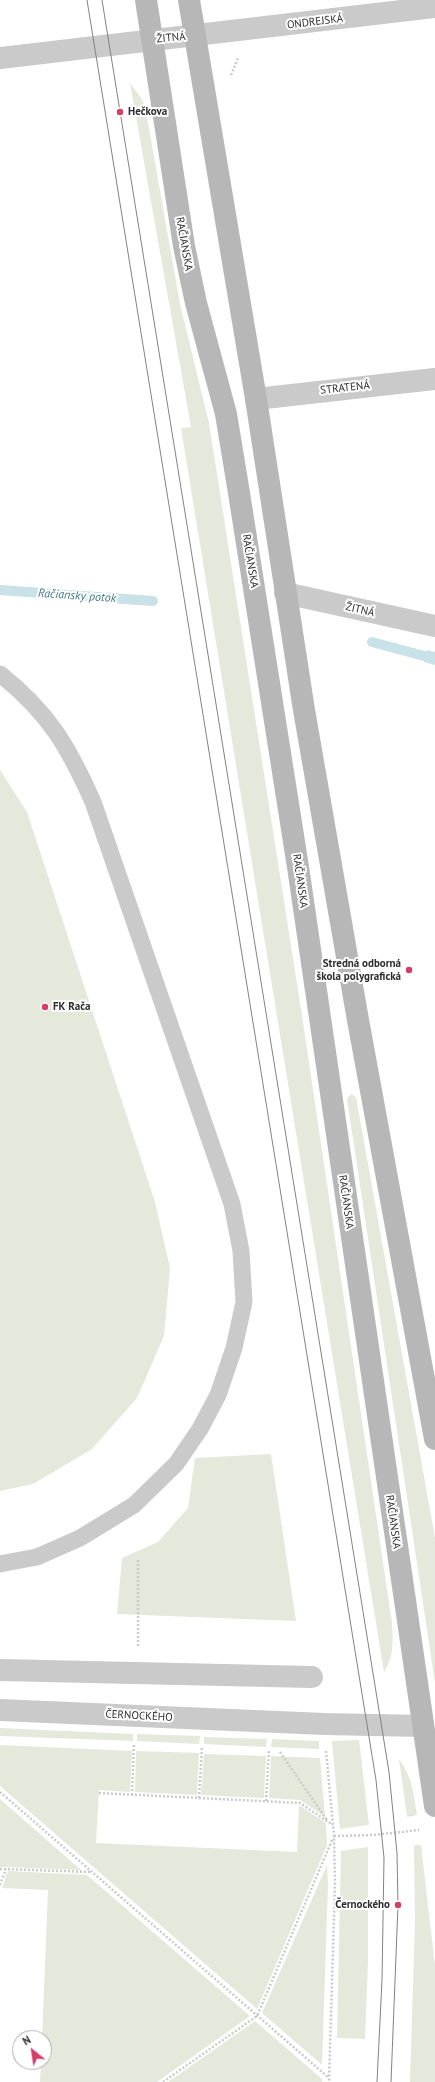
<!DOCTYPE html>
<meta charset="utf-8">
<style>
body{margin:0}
#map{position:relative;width:435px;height:2082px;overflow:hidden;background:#fff;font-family:"PT Sans",sans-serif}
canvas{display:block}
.north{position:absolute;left:12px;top:2030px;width:40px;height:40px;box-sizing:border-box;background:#fff;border:1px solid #ababab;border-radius:50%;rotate:330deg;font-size:11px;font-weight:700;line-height:16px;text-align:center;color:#2d2d2d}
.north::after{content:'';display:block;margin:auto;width:14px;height:18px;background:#d33f68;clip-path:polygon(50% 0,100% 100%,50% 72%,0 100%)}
</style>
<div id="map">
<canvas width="435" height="2082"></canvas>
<div class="north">N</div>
</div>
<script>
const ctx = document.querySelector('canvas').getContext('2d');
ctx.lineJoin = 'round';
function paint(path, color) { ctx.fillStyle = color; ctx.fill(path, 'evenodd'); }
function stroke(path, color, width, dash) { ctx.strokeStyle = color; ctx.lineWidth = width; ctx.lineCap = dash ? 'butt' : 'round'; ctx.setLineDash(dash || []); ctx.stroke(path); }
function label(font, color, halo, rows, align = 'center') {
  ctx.font = font + ' "PT Sans",sans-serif'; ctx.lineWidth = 4; ctx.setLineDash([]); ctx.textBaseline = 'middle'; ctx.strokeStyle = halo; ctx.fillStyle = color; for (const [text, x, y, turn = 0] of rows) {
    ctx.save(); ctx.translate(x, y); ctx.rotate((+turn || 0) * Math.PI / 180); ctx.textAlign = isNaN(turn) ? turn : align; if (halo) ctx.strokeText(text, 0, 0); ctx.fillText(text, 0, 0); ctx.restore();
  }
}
paint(new Path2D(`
 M130,83L141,98L145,106L180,304L209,423L303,1022L392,1623C393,1642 394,1657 384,1672L181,428L191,427Z
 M0,770L27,812L155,1202L170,1268L164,1336L137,1398L92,1449L33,1484L0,1491Z
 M351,1094L356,1097L435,1538V1683L347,1099Z
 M271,1454L296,1621L117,1614L122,1558L158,1542L188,1508L195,1458Z
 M0,1728L133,1734V1741L0,1736Z
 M137,1734L200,1736L199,1744L137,1741Z
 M204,1737L267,1739L266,1747L204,1744Z
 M272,1739L319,1741V1749L271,1747Z
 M359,1740L369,1825L340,1829L332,1741Z
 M0,1745L132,1751L130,1792L99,1790L96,1843L297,1852L299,1805L326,1823L327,1845L257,2009L0,1786Z
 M136,1751L199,1753L197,1795L135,1792Z
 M204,1754L266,1756L264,1798L201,1795Z
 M271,1756L320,1758L325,1817L300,1800L269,1798Z
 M399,1759C412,1776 414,1795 417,1815L407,1817Z
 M0,1799L81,1870L0,1867Z
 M414,1845H421L435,1966V2082H410L415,1920Z
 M368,1847V1962L365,2039L337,2038L341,1851Z
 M327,1865L328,1885L322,2065L262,2013Z
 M8,1871L87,1875L250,2016L157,2082H40L41,2062H44V2038H42L48,1890L2,1888Z
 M255,2021L322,2079V2082H168Z`), '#e5e9db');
paint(new Path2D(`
 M427,650L435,652V665L424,662Z`), '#c9e2e7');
stroke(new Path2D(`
 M0,590L153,601
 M372,642L435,659`), '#c9e2e7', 10);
stroke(new Path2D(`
 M231,75L238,58
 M138,1560V1646
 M326,1751L334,1836L335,1884L329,2082
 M280,1752L327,1820
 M0,1792L329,2078
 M99,1793L300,1803L333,1825
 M132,1795L134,1744
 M199,1798L202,1747
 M266,1801L269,1750
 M334,1836L373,1835L419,1830
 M0,1869L92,1872
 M0,1885L6,1869
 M163,2082L257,2016L333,1838`), '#cacaca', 2.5, [2, 2]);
stroke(new Path2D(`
 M0,674C49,713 68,746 93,802L232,1204L241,1251L244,1302L234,1348L218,1395L200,1429L176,1464L134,1505L80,1538L37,1557L0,1564`), '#cacaca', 17);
stroke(new Path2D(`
 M0,58L435,7
 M256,399L435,379
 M285,593L435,626
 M0,1670L312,1677
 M0,1710L324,1724L423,1726`), '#cacaca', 22);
stroke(new Path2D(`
 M146,0L184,246L196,303L226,414L239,493L298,867L435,1806
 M189,0L256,399L304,710L358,1020L435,1439`), '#b7b7b7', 22);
stroke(new Path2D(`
 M87,0L376,1780L384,1858L382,1980L377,2082
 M102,0L389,1772L397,1853L398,1905L391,2082`), '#828282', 1);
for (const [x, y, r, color] of [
 [120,112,4,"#d33f68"],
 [409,970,4,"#d33f68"],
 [45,1007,4,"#d33f68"],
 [398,1905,4,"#d33f68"]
]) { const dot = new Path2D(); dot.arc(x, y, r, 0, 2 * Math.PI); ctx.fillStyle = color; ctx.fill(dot); stroke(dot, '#fff', 1.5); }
label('11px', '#2d2d2d', '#fff', [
 ["ONDREJSKÁ",315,22,-7],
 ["ŽITNÁ",171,38,-5],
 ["RAČIANSKA",184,244,80],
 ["STRATENÁ",345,388,-6],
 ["RAČIANSKA",250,561,81],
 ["ŽITNÁ",360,610,13],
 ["RAČIANSKA",300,881,82],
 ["RAČIANSKA",346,1202,82],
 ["RAČIANSKA",393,1522,82],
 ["ČERNOCKÉHO",139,1716,3]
]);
label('bold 11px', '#2d2d2d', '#fff', [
 ["Hečkova",128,112],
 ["Stredná odborná",401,964,"right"],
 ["škola polygrafická",401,977,"right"],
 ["FK Rača",53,1007],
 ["Černockého",390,1905,"right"]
], 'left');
label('italic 12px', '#437a86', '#fff', [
 ["Račiansky potok",77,596,4]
]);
</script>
